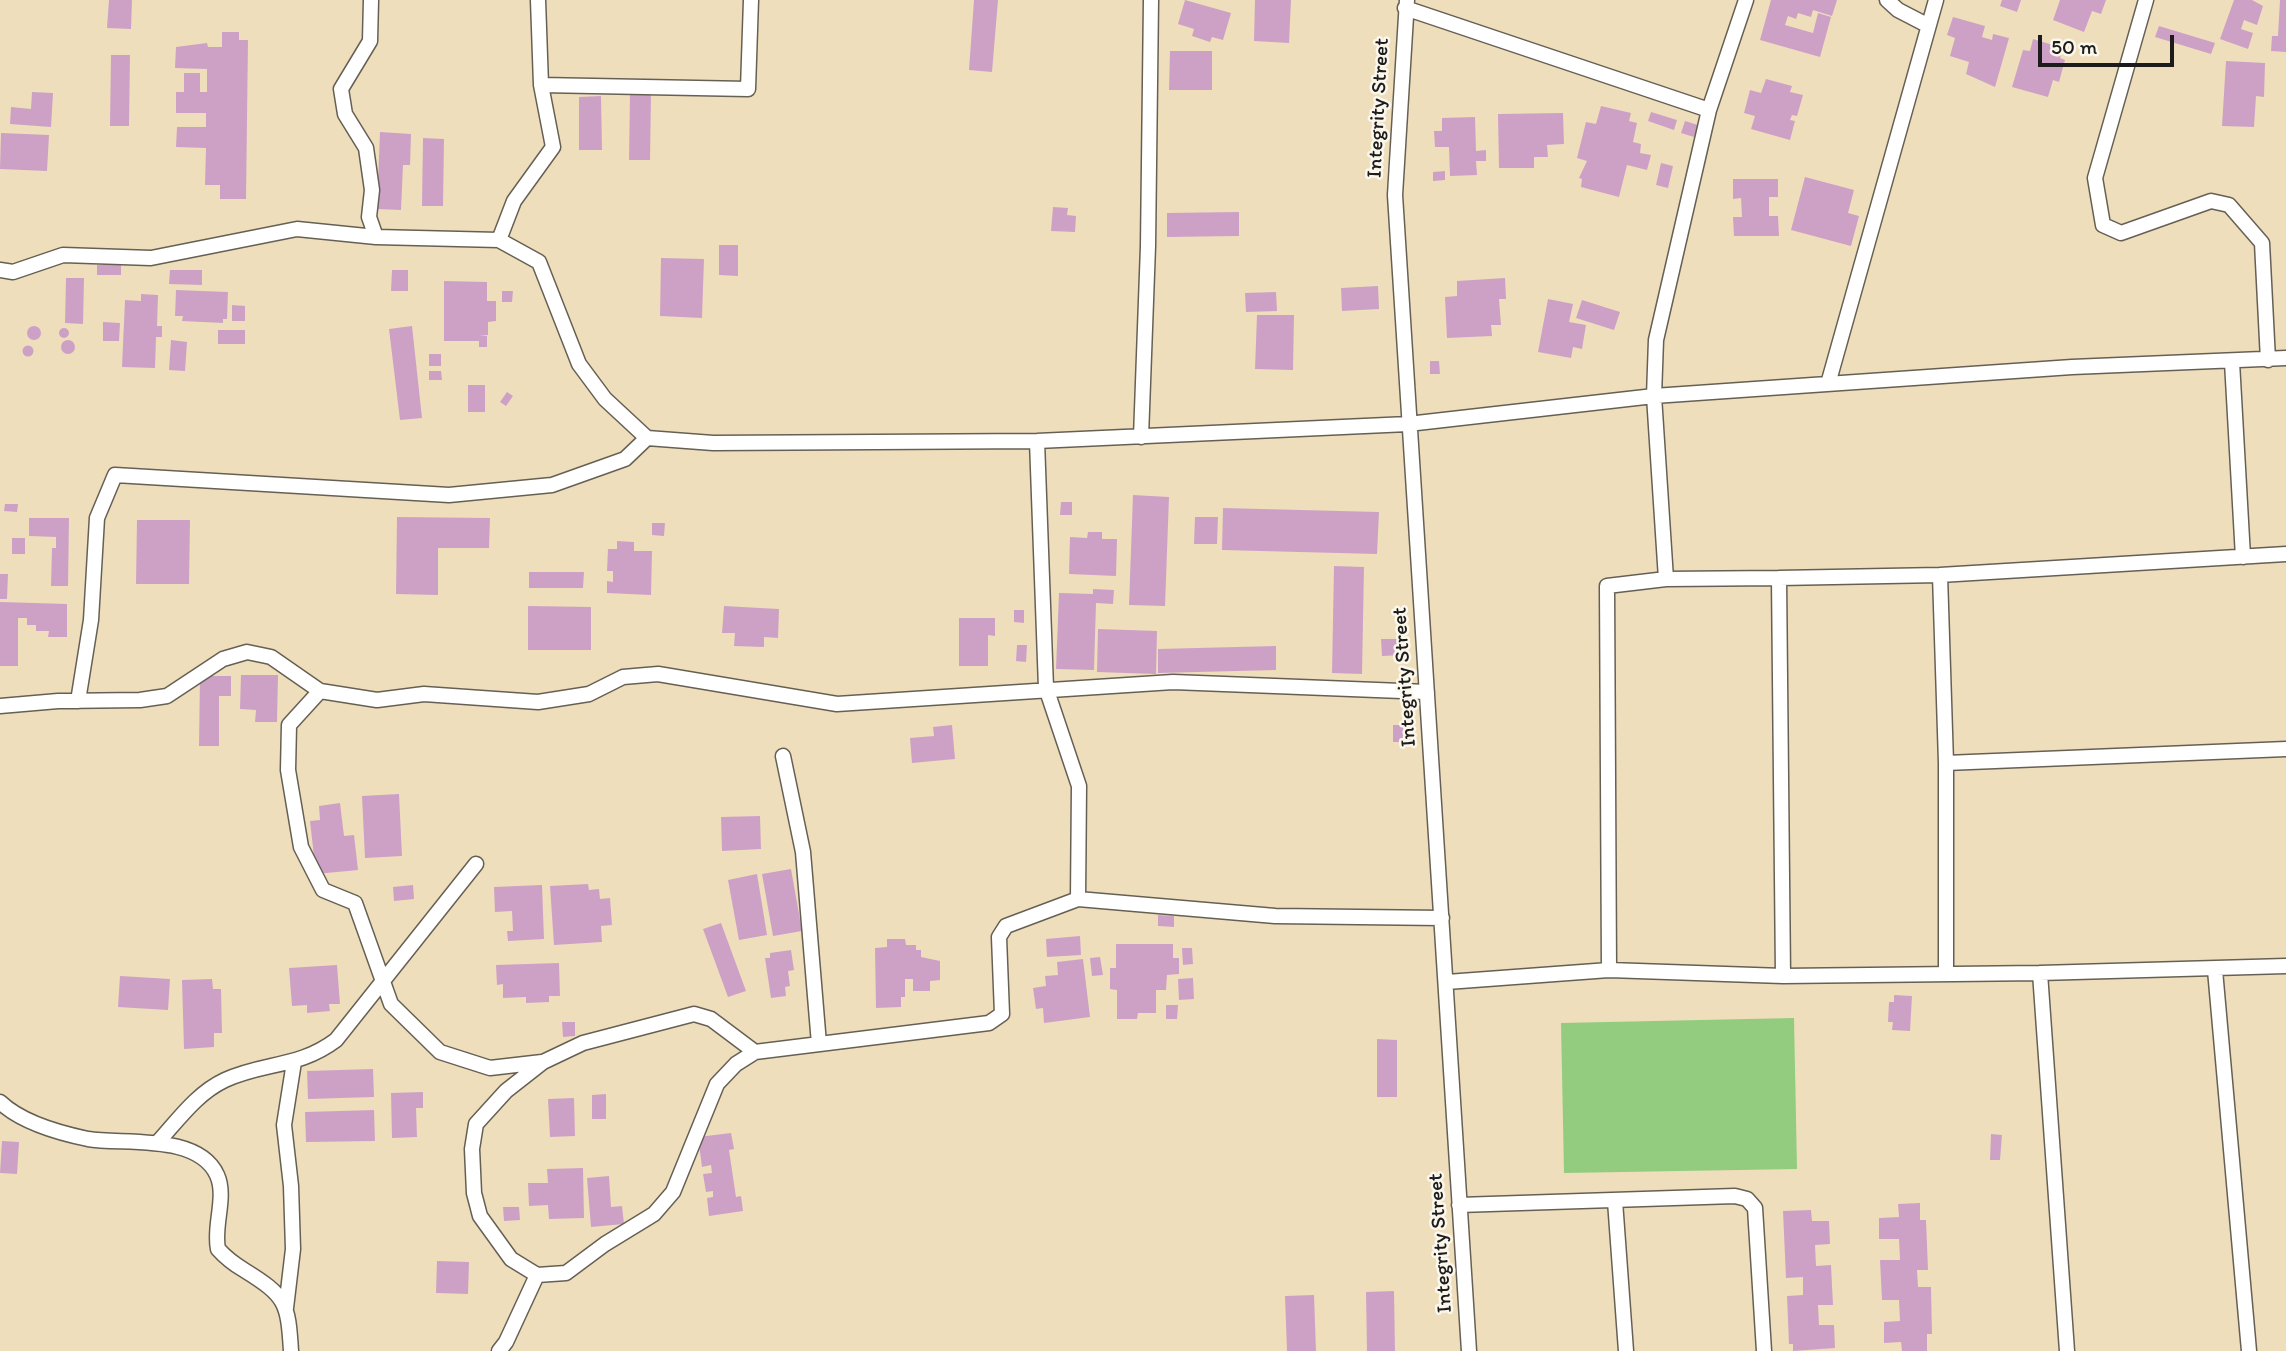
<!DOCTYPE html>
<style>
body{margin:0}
#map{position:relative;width:2286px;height:1351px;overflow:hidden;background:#efdebc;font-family:Itim,sans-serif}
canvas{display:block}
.scale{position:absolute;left:2038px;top:35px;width:136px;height:32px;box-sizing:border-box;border:4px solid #1c1c1c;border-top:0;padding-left:9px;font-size:21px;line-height:24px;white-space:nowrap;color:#1c1c1c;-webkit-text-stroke:5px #fbf7ec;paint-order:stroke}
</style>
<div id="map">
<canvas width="2286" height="1351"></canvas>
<div class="scale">50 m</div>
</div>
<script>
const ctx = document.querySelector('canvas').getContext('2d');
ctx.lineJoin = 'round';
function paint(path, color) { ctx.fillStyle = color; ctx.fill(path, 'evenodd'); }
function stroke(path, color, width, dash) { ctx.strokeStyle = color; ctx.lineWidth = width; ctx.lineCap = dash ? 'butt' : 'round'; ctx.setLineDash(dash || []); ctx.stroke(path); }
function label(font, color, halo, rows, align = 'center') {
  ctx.font = font + ' Itim,sans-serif'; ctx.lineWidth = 5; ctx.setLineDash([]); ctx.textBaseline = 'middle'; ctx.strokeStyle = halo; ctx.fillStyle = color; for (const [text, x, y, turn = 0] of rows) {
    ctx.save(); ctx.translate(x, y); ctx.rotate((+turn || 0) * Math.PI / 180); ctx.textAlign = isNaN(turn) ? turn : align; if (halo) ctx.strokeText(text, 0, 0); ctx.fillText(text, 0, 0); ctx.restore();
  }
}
paint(new Path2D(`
 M1794,1018L1797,1169L1564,1173L1561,1023Z`), '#93cc7f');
paint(new Path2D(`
 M109,0H132L131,29L107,28Z
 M974,0H998L992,72L969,70Z
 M1185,0L1231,13L1223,40L1212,37L1210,42L1192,36L1194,29L1178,24Z
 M1255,0H1291L1289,43L1254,41Z
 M1771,0H1837L1832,16L1813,10L1811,17L1798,13L1796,19L1788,16L1785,25L1813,33L1818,13L1831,17L1820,57L1760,40Z
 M2002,0H2021L2017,12L2000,6Z
 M2060,0H2106L2101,14L2092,11L2084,32L2053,20Z
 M2234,0H2252L2263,6L2257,25L2244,20L2241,29L2253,33L2248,49L2220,39Z
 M2280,0H2286V52L2271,51L2272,36H2278Z
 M1953,17L1985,26L1982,37L1992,40L1993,34L2009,38L1995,87L1966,74L1969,62L1950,56L1955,38L1947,35Z
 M2159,26L2215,43L2211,54L2155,37Z
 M222,32H239V40H248L246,199H220V185H205L206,148L176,147L177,127H206V113H176V92H184V73H200V92H207V69L175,68L176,47L207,43L208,47H222Z
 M2033,39L2063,48L2060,58L2065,60L2059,82L2053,80L2048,97L2012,87L2023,50L2030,51Z
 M1170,51H1212V90H1169Z
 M111,55H130L129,126H110Z
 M2226,61L2265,63L2264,97L2256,96L2254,127L2222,126Z
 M1766,79L1792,86L1790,92L1803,95L1797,116L1792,115L1790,120L1795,121L1790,140L1751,129L1755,116L1744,113L1750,90L1761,93Z
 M32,92L53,93L51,127L10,124L11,107L31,109Z
 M630,94H651L650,160H629Z
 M601,96L602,150H579V97Z
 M1601,106L1631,113L1629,121L1637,123L1633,142L1641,144L1640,153L1651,155L1647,170L1627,165L1619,197L1581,187L1582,179L1579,178L1587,161L1577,158L1586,122L1596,124Z
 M1651,112L1677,120L1674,130L1648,121Z
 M1563,113L1564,144L1547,145L1548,157H1534V168H1499L1498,114Z
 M1475,117L1476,151L1486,150V161H1476L1477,175L1450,176L1449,147H1435L1434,131H1442V118Z
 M1685,121L1698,125L1694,137L1681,133Z
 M380,132L411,134L410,165H403L401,210L377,209Z
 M1,133L49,135L47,171L0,169Z
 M423,138L444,139L443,206H422Z
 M1661,163L1673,166L1668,188L1656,185Z
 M1445,171V180L1433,181V172Z
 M1805,177L1854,190L1848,213L1859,216L1851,246L1791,230Z
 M1733,179H1778V197H1769V216H1778L1779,236H1734L1733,217H1742L1741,198L1733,199Z
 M1053,207L1068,208L1067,215L1076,216L1075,232L1051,231Z
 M1239,212V236L1167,237V213Z
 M719,245H738V276L719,275Z
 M661,258L704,259L702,318L660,316Z
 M97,265H121V275H97Z
 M170,270H202V285L169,284Z
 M392,270H408V291H391Z
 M66,278H84L83,324L65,323Z
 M1505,278L1506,299H1499L1501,325H1491L1492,336L1447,338L1445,297L1457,296V281Z
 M444,281L487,282V301H496V321L488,322V335L479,336H487V347H479V341H444Z
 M1378,286L1379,309L1342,311L1341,288Z
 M176,290L228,292L227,319H223V323L182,321L183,316H175Z
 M502,291H513L512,302H502Z
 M1276,292L1277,311L1246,312L1245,293Z
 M141,294L158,295L157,326H162V337H156L155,368L122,367L125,300L141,301Z
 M1548,299L1573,304L1569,322L1586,325L1582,349L1573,347L1571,358L1538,352Z
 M1582,300L1620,312L1614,330L1576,318Z
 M232,305L245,306V321H232Z
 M1257,315H1294L1293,370L1255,369Z
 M103,322L120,323L119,341H103Z
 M412,326L422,418L400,420L389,329Z
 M27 333a7 7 0 1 1 14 0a7 7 0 1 1-14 0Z
 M59 333a5 5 0 1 1 10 0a5 5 0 1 1-10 0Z
 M218,330H245V344H218Z
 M171,340L187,342L185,371L169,370Z
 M61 347a7 7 0 1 1 14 0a7 7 0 1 1-14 0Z
 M22.5 351a5.5 5.5 0 1 1 11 0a5.5 5.5 0 1 1-11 0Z
 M429,354H441V366H429Z
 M1430,361H1439L1440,374H1430Z
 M429,371H441L442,380H429Z
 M468,385H485V412H468Z
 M507,392L513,396L506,406L500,402Z
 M1133,495L1169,497L1165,606L1129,605Z
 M1061,502H1072V515H1060Z
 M5,504H18L17,512L4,511Z
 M1223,508L1379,512L1377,554L1222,550Z
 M397,517L490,518L489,548H438V595L396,594Z
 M1195,517H1218L1217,544H1194Z
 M29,518H69L68,586H51L52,548H56V537L29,536Z
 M137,520H190L189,584H136Z
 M652,523H665L664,536L652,535Z
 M1088,532H1102V539H1117L1116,576L1069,574L1070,537L1087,538Z
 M12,538H25V554H12Z
 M617,541L634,542V551H652L651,595L607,593V581L613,582V571H607L608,549H617Z
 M1334,566L1364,567L1362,674L1332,673Z
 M529,572H584L583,588H529Z
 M0,574H8L7,599H0Z
 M1093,589L1114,590L1113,604L1096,603L1094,670L1056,669L1059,593L1093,594Z
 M0,602L67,604V637H48L49,631H36V625H27V618H18V666H0Z
 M528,606L591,607V650H528Z
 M724,606L779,609L778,638L764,637V647L734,646L735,633H722Z
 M1014,610H1024V623L1014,622Z
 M959,618H995V636L988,635V666H959Z
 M1098,629L1157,631L1156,674L1097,672Z
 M1381,639H1400L1403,655L1382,656Z
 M1017,645H1027L1026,662L1016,661Z
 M1276,646V670L1158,673V649Z
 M241,675H278L277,722H255L256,710L240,709Z
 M200,676H231V696H219V746H199Z
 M952,725L955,759L912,763L910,738L934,736L933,727Z
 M1393,725H1411V742H1393Z
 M399,794L402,856L365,858L362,796Z
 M340,803L344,836L354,835L358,870L316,874L310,821L320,820L319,806Z
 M760,816L761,849L722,851L721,817Z
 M791,869L802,931L773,936L762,874Z
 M757,874L767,935L739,940L728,880Z
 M588,884L589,890L599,889L600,899L610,898L612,925L601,926L602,942L554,945L550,886Z
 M413,885L414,899L394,901L393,887Z
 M542,885L544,939L508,941L507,931H513L512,911L495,912L494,887Z
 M1158,915L1174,916V927L1158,926Z
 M721,923L746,991L728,997L703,929Z
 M1080,936L1081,955L1047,957L1046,939Z
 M887,939H905L906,945H916V950H921V957L940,961V980L930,981V991H913V979H905V997H901V1007L876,1008L875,948L887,947Z
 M1116,944H1173V958H1179V974L1167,975L1166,990H1156V1013H1138L1137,1019H1117V990L1110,989V968H1116Z
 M1182,948H1192L1193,964L1183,965Z
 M791,950L794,970L788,971L790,986L785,987L786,996L771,998L765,958H770V953Z
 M1100,957L1103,975L1092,976L1090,958Z
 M1083,959L1090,1017L1044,1023L1043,1008L1036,1009L1033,988L1046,986L1045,976L1058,975L1057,962Z
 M559,963L560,996H549V1002L526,1003V997L503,998V984L497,985L496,965Z
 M337,965L340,1004H329L330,1011L307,1013V1005L292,1006L289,968Z
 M120,976L170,979L168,1010L118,1007Z
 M1193,978L1194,999L1179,1000L1178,979Z
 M212,979L213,989H221L222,1033H214V1047L184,1049L182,980Z
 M1894,995L1912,996L1910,1031L1892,1030L1893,1022H1888L1889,1002H1894Z
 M1166,1005H1178L1177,1019H1166Z
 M562,1022H575V1036L563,1037Z
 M1377,1039L1397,1040V1097H1377Z
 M373,1069L374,1097L308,1099L307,1071Z
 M423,1092V1108H416L417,1137L392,1138L391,1093Z
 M606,1094V1119H592V1095Z
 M574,1098L575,1136L550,1137L548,1099Z
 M374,1110L375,1141L306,1142L305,1112Z
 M731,1133L734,1149L729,1150L736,1197L741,1196L743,1211L709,1216L707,1198L713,1197V1191L706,1192L703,1174L712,1173L711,1165L702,1167L698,1137Z
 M1991,1134L2002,1135L2000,1160H1990Z
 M2,1141L19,1142L17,1174L0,1173Z
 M583,1168L584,1218L549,1219L548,1205L529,1206L528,1183H548L547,1169Z
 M609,1176L611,1207L622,1206L624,1224L591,1227L587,1178Z
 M1920,1203V1220H1926L1928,1270H1917L1918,1287H1931L1932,1334H1927V1351H1902L1901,1342L1884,1343V1322L1900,1321L1899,1300H1882L1880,1260H1900L1899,1239H1879V1218L1899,1217L1898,1204Z
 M503,1207H519L520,1220L504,1221Z
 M1811,1210L1812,1221H1829L1830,1244L1815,1245L1816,1266L1831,1265L1833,1305H1818L1819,1325H1834L1835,1348L1793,1351V1344H1789L1787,1296L1803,1295V1277L1786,1278L1783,1211Z
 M437,1261L469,1262L468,1294L436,1293Z
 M1394,1291L1395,1351H1367L1366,1292Z
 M1314,1295L1316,1351H1287L1285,1296Z`), '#cda1c6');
const minor = new Path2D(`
 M371,0L370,41L341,89L345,114L366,148L372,190L369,217L376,237
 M1407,0L1395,195L1469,1351
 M1887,0L1898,10L1927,25
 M2146,0L2095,178L2103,225L2121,233L2211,201L2229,205L2262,243L2268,360
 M1405,8L1709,110
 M541,85L748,89L751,0
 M499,240L514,201L553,147L541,85L538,0
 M0,270L13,272L63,255L151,258L297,229L376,237L499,240L539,262L579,364L605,399L647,438L713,443L1037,441L1408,424L1654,396L2072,367L2286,358
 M2232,362L2243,557
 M1828,384L1936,0
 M1141,437L1148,246L1151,0
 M1037,441L1046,688L1079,786L1078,899
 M1940,575L2286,554
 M1779,578L1940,575L1946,763V974
 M1666,579L1654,396L1656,340L1709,110L1746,0
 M320,691L289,725L288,770L301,847L323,890L355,903L391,1004L440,1052L490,1068L542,1062
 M78,701L91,620L97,518L115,475L449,495L552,485L625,459L647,438
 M0,706L58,701L140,700L167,696L223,659L247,652L271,657L320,691L377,700L424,694L538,702L589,694L623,677L658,674L837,704L1173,682L1427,692
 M783,756L803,852L819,1044
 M1946,763L2286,749
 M1609,970L1607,586L1666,579L1779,578L1783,976
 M2215,970L2249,1351
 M2040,973L2067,1351
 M1447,982L1609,970L1783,976L2040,973L2286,966
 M755,1052L711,1019L694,1014L583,1043L543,1062L506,1091L476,1124L472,1149L474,1193L480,1216L511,1259L537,1275L566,1273L605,1244L654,1214L673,1192L717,1084L736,1064L755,1052L989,1023L1002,1014L999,937L1006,926L1078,899L1275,916L1442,918
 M0,1102C21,1122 59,1133 88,1139C123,1145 198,1133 217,1175C227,1197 213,1226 218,1249C226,1258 234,1264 244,1270C286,1296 288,1302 291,1351
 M158,1142C178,1120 197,1093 225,1080C264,1062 299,1068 336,1040L476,864
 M1615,1201L1626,1351
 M1459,1205L1735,1196L1747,1199L1755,1208L1764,1351
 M286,1308L293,1249L291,1186L284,1125L294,1062
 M499,1351L506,1342L537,1275`);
stroke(minor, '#666054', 17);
stroke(minor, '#fff', 14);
label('21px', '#1c1c1c', '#fbf7ec', [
 ["Integrity Street",1379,108,-87],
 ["Integrity Street",1405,677,-94],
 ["Integrity Street",1441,1243,-94]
]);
</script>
